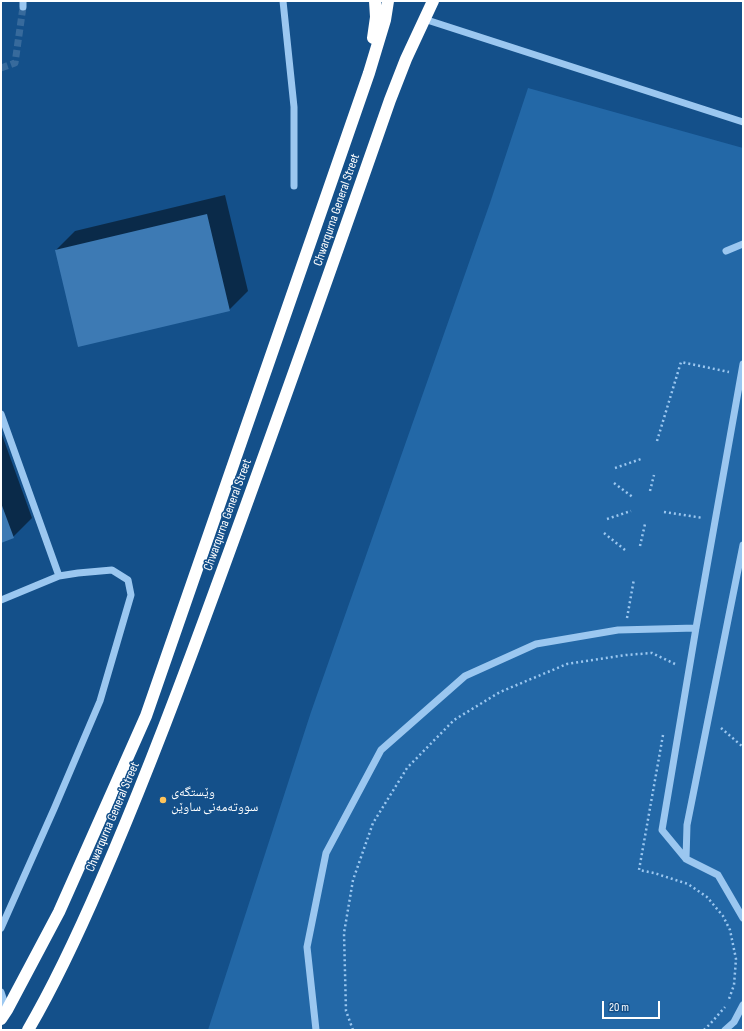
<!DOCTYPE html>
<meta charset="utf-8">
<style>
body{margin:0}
#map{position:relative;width:744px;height:1031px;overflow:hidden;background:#14508a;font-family:"Sofia Sans Condensed",sans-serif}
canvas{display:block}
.frame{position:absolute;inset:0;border:2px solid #fff;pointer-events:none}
.scale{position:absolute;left:602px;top:1001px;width:58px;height:18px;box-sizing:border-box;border:2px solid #fff;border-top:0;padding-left:5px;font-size:12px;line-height:14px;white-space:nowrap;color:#fff;-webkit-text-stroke:3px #14508a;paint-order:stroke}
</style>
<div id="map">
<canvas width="744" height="1031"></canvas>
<div class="frame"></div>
<div class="scale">20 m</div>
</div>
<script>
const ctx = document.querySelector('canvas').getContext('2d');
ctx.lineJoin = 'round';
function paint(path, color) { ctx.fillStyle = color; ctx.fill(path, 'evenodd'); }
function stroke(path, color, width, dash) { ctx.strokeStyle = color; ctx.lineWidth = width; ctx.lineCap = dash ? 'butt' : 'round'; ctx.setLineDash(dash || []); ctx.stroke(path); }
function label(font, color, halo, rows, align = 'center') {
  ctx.font = font + ' "Sofia Sans Condensed","Noto Naskh Arabic",sans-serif'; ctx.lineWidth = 3; ctx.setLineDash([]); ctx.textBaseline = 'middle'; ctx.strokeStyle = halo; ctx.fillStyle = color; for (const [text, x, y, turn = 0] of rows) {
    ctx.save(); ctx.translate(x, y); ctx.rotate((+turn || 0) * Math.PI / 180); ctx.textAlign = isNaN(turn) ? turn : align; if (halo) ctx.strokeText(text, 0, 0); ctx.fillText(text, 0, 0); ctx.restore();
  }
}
paint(new Path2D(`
 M528,88L743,148V1030H208L311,712L490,203Z`), '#2368a7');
paint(new Path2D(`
 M225,195L248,291L229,310L56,250L75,231Z
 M1,432L32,518L13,537L1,542Z`), '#0007');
paint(new Path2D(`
 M207,214L230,311L78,347L55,250Z
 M1,503L14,538L1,543Z`), '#3d7ab4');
stroke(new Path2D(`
 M1,68L15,63L23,7`), '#376a9c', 7, [7, 3.5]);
stroke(new Path2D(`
 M657,441L681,362L729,372
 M615,468L641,459
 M614,483L634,498
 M650,491L654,475
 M664,512L703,518
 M607,519L631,511
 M604,533L625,550
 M640,546L645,524
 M627,618L634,579
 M721,728L743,747
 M663,735L639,870L654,873L688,884L707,897L723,916L730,930L736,959L734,985L729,999
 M353,1030L346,1011L344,933L353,880L373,823L407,768L454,720L500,692L567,664L626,655L652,653L675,664V667
 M704,1030L711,1023L725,1007`), '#9bc7f0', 2.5, [2, 3]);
stroke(new Path2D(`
 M23,1V7
 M283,1L294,107V186
 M424,19L743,122
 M726,251L743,244
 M743,364L696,628L662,830L686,859L718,875L743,918
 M1,414L59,576
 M1,600L59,576L78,573L112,570L128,580L131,595L100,701L54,809L1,928
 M686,859L687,825L743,545
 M1,992L7,1010
 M316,1030L307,947L326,853L381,750L465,676L536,644L618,630L696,628
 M725,1030L734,1022L743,1005`), '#9bc7f0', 7);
stroke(new Path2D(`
 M373,38L376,17L375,1
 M1,1019L7,1010L59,912L146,716L369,73L385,20L388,1
 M28,1030C56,982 79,932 101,881C139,794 173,705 206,615C269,444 330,272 390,100L406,59L433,1`), '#fff', 12);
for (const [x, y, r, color] of [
 [163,800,4,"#ffc45a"]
]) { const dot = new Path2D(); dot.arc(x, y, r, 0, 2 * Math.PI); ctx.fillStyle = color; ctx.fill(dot); stroke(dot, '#14508a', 1.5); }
label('13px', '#fff', '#14508a', [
 ["Chwarqurna General Street",337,210,-71],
 ["Chwarqurna General Street",228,515,-70],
 ["Chwarqurna General Street",113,817,-67]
]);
label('13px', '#fff', '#14508a', [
 ["وێستگەی",171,793],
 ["سووتەمەنی ساوێن",171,808]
], 'left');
</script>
